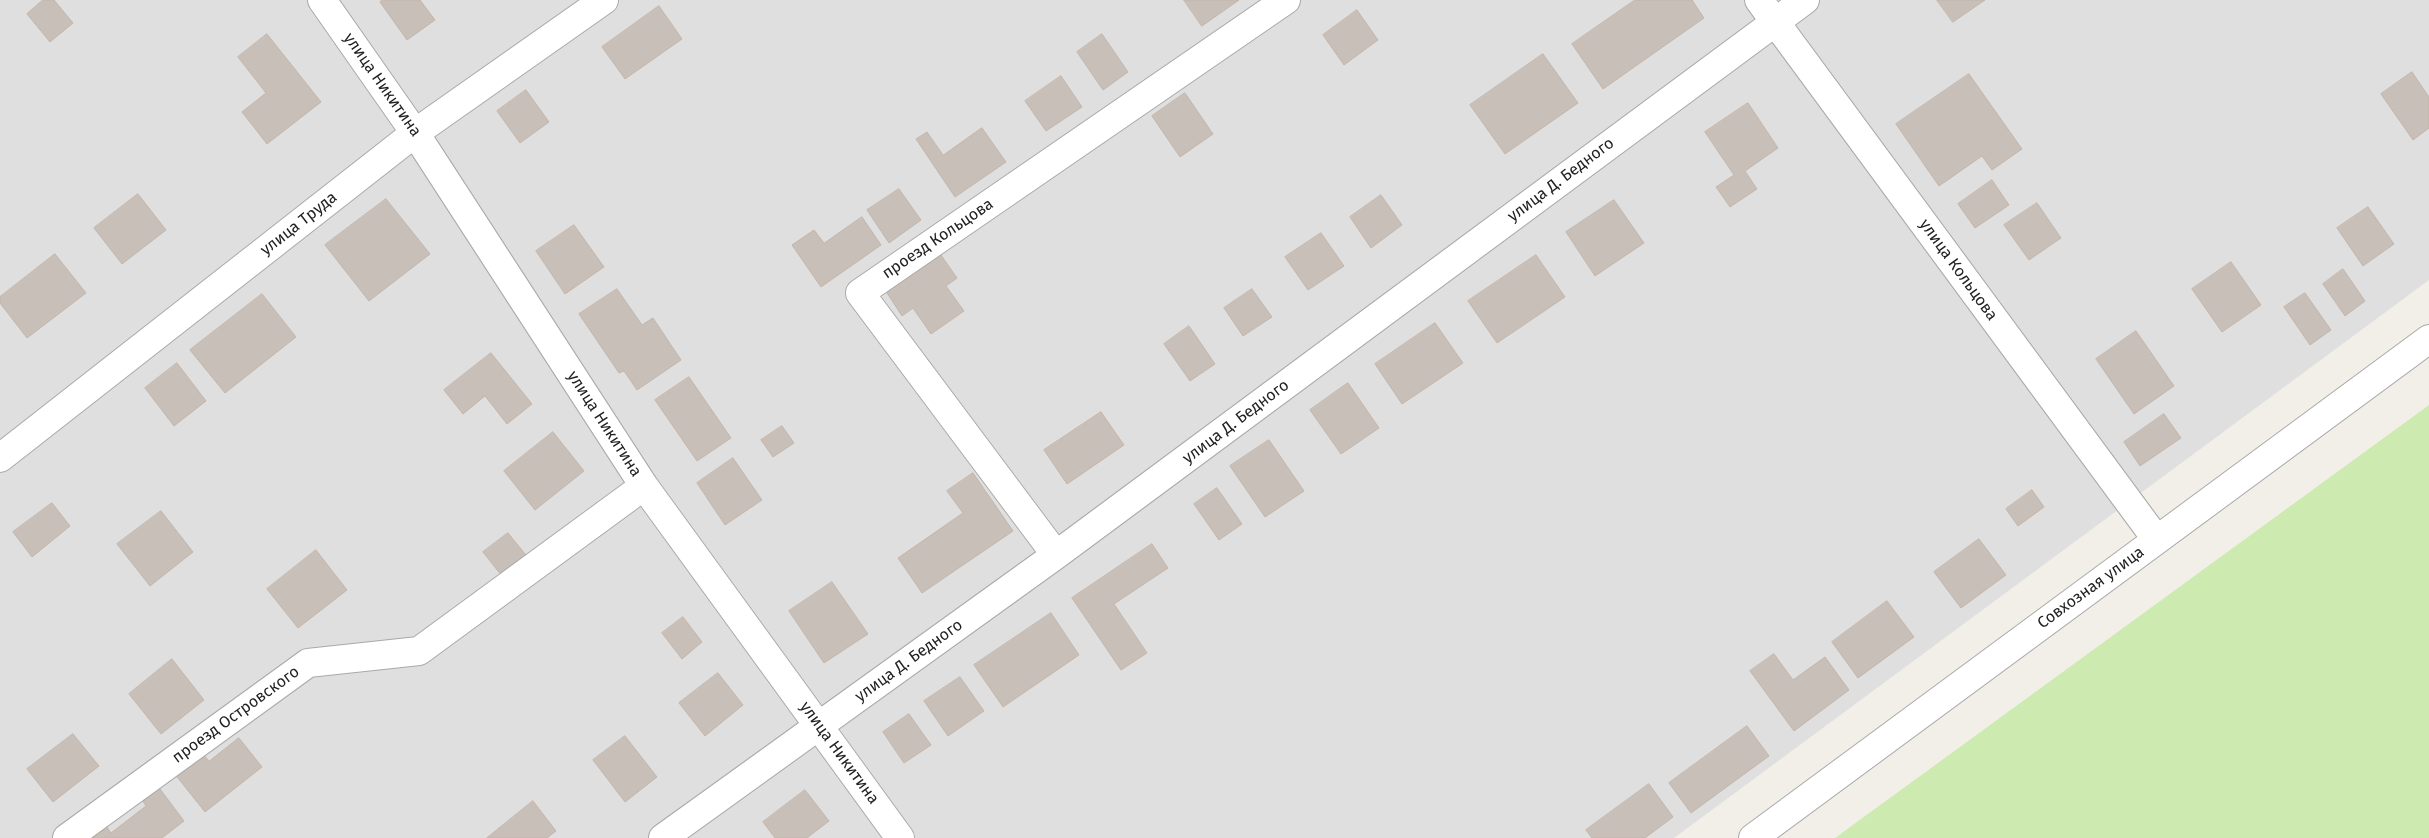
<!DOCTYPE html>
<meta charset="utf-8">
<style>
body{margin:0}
canvas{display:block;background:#f2efe9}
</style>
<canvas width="2429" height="838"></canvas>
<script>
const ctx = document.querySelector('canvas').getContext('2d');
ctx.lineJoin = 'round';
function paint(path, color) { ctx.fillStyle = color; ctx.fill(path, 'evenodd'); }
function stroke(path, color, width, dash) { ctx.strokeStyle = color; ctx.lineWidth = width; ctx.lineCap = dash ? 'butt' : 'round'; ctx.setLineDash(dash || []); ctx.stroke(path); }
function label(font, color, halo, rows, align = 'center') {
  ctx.font = font + ' "Fira Sans",sans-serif'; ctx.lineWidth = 4; ctx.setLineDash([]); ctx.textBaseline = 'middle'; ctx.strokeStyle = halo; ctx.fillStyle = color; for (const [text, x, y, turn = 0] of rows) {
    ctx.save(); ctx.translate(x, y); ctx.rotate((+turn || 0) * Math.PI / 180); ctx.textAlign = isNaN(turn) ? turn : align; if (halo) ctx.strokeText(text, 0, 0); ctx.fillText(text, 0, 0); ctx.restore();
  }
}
paint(new Path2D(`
 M0,0H2429V280L1674,838H0Z`), '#e0dfdf');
paint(new Path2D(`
 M2429,405V838H1835Z`), '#cdebb0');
const building = new Path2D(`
 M43,0H54L73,23L50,42L27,14Z
 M383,0H420L435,20L407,40L380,2Z
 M1184,0H1239L1202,26Z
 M1635,0H1692L1704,18L1603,89L1572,44Z
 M1937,0H1985L1953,22Z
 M659,6L682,39L625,79L602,47Z
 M1357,10L1378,40L1344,65L1323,35Z
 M267,34L321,102L267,144L242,112L266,93L238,57Z
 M1102,34L1128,72L1103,90L1077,52Z
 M1543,54L1578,103L1505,154L1470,105Z
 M2412,72L2429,97V128L2413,140L2381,94Z
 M1969,74L2022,149L1992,170L1982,156L1939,186L1896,124Z
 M1061,76L1082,107L1046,131L1025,101Z
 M526,90L549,122L520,143L497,111Z
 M1185,93L1213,134L1180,157L1152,116Z
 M1748,103L1778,148L1745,171L1757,189L1730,207L1716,187L1734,175L1705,132Z
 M982,128L1006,162L955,197L916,139L927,132L943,155Z
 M1992,180L2009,205L1975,228L1958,204Z
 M899,189L921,220L889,243L867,210Z
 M138,194L166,230L122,264L94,228Z
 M1381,195L1402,225L1371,248L1350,217Z
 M386,199L430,254L369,301L325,245Z
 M1614,200L1644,243L1595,276L1566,232Z
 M2037,203L2061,238L2029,260L2004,225Z
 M2368,207L2394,244L2363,266L2337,228Z
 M862,217L881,245L821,287L792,245L814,230L824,243Z
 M574,225L604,267L565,294L536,251Z
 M1321,233L1344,266L1308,290L1285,257Z
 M55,254L86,293L27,338L0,303V297Z
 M941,255L957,278L946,286L964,311L931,334L913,308L902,316L887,293Z
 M1536,255L1565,297L1497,343L1468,301Z
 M2231,262L2261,305L2222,332L2192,289Z
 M2343,269L2365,301L2345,316L2323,284Z
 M617,289L642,325L653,318L681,360L637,390L624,371L619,373L579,314Z
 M1252,289L1272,317L1243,336L1224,308Z
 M2305,293L2331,330L2310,345L2284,307Z
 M262,294L296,337L225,393L190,350Z
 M1435,323L1463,363L1402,404L1375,364Z
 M1189,326L1215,364L1190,381L1164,344Z
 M2136,331L2174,386L2134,414L2096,359Z
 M491,353L532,404L507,424L485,396L463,414L444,390Z
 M177,363L206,401L174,426L145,388Z
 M689,377L731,438L697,461L655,400Z
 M1348,383L1379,428L1341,454L1310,410Z
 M1101,412L1124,445L1067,484L1044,450Z
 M2164,414L2181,438L2140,466L2124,442Z
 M782,426L794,443L773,457L761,440Z
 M553,432L584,471L535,510L504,471Z
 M1269,440L1304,491L1265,517L1230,466Z
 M733,458L762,500L725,525L697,483Z
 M973,473L1013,531L922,593L898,558L963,513L947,491Z
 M1217,488L1242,524L1219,540L1194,504Z
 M2032,490L2044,507L2018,526L2006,509Z
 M52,503L70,526L32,557L13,532Z
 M161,511L193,552L150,586L117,544Z
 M508,533L530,560L505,580L483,552Z
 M1979,539L2006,575L1961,608L1934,572Z
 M1152,544L1168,568L1114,604L1147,653L1121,670L1072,598Z
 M316,550L347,590L298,628L267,589Z
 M832,582L868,634L824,663L789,611Z
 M1887,601L1914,637L1858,678L1832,642Z
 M1051,613L1079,655L1003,707L974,665Z
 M683,617L702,642L682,659L662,633Z
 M1774,654L1793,680L1825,657L1849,690L1794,731L1750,671Z
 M172,659L204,700L161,734L129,694Z
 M718,673L743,705L705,736L679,703Z
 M960,677L984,711L948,736L924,701Z
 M909,714L931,745L904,763L883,732Z
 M1747,726L1769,756L1691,813L1669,783Z
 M73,734L99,766L53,802L27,769Z
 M625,736L657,777L625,802L593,760Z
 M239,738L262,767L205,812L174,773L201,752L209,761Z
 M1649,784L1673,817L1645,838H1592L1586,830Z
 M157,785L184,821L162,838H84L104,823L111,833L146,806L141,798Z
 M805,790L829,821L807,838H775L763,822Z
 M533,801L556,831L547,838H487Z`);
paint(building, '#c7bfb8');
stroke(building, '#c4b6ab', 1);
const minor = new Path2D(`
 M322,0L415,133L644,486L900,838
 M1759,0L2157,540
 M0,458L415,133L604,0
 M1056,555L860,293L1286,0
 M67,838L308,663L419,651L644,486
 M663,838L1056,555L1805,0
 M1753,838L2429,339`);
stroke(minor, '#a9a9a9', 30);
stroke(minor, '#fff', 28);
label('16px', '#222', '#fff', [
 ["улица Никитина",382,85,55],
 ["улица Д. Бедного",1561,180,-37],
 ["улица Труда",299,224,-38],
 ["проезд Кольцова",938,239,-34],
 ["улица Кольцова",1958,270,54],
 ["улица Д. Бедного",1236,422,-37],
 ["улица Никитина",604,424,57],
 ["Совхозная улица",2091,588,-36],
 ["улица Д. Бедного",909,661,-36],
 ["проезд Островского",236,715,-36],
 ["улица Никитина",839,753,54]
]);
</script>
